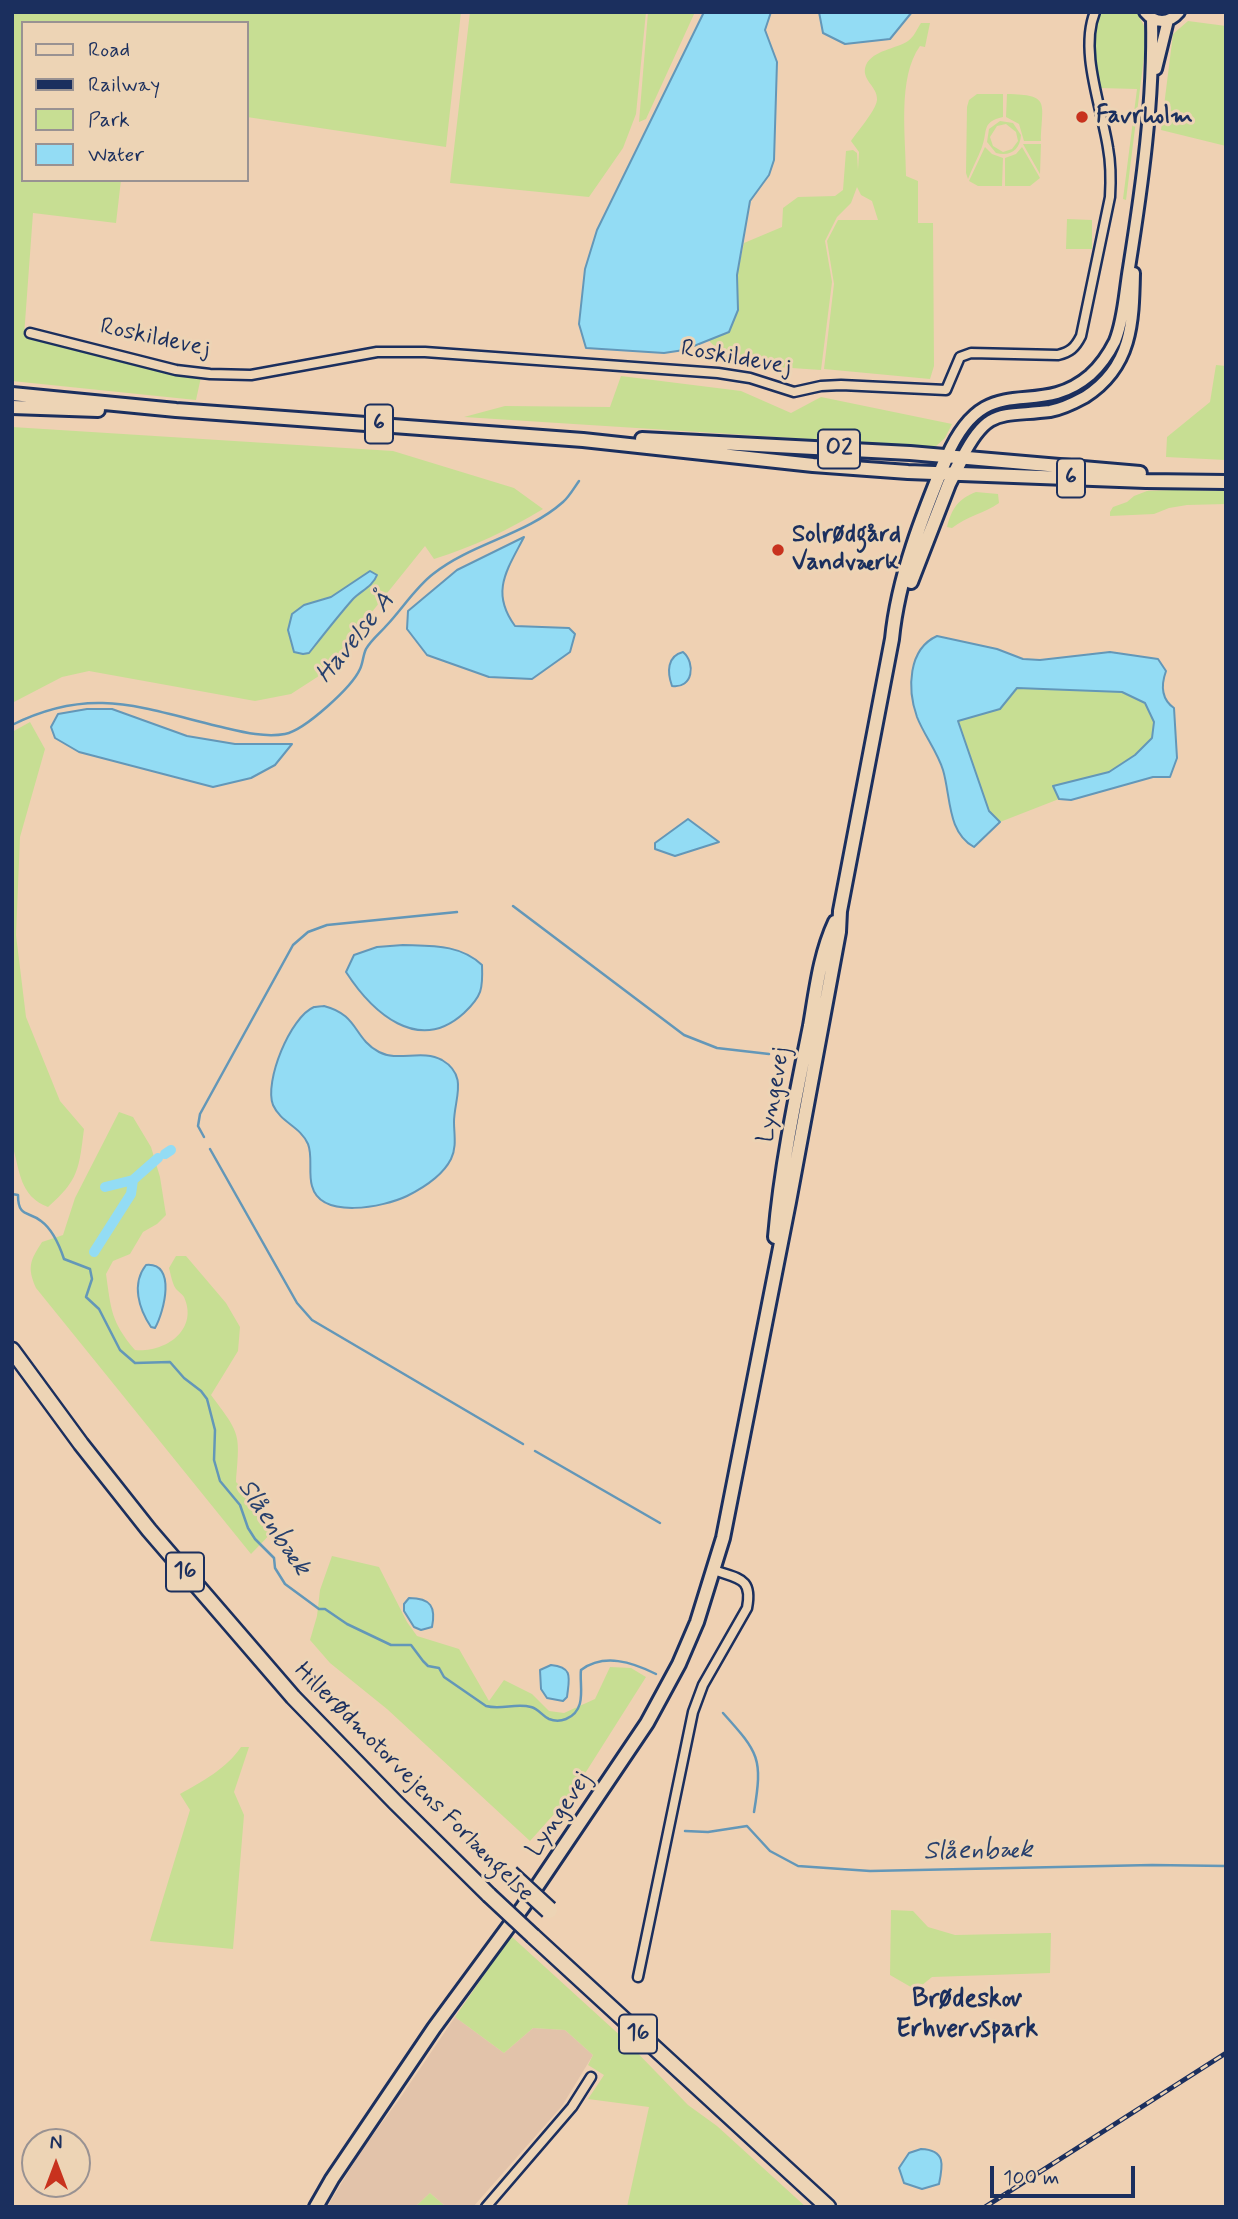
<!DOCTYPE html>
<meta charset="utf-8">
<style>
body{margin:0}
#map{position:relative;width:1238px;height:2219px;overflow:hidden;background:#efd1b3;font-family:Mynerve,sans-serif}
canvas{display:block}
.frame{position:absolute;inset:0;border:14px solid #1b2f5e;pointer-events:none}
.legend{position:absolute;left:21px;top:21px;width:228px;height:161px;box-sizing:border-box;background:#edd4b5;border:2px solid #999292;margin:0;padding:9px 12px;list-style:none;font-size:21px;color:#1b2f5e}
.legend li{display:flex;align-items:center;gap:14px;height:35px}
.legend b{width:35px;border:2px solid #999292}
.north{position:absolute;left:21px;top:2128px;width:70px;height:70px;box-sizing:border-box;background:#edd4b5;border:2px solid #999292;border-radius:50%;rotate:0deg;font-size:19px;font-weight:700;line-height:28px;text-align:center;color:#1b2f5e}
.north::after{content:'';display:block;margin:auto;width:24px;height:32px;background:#c8321e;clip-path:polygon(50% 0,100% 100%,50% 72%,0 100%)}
.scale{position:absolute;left:990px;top:2166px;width:145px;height:32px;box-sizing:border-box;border:4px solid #1b2f5e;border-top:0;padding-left:9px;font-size:21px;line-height:24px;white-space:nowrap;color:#1b2f5e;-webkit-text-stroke:5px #edd4b5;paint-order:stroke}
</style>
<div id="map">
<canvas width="1238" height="2219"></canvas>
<div class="frame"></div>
<ul class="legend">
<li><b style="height:9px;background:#edd4b5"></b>Road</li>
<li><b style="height:9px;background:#1b2f5e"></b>Railway</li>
<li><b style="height:19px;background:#c7de93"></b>Park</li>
<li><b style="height:19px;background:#93dcf4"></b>Water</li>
</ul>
<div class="north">N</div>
<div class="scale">100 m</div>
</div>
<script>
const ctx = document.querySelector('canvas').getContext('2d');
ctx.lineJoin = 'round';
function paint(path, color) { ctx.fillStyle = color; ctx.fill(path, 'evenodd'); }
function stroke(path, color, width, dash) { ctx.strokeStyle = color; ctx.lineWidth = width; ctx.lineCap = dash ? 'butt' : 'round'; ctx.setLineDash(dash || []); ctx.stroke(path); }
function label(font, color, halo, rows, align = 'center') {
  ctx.font = font + ' Mynerve,sans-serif'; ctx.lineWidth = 6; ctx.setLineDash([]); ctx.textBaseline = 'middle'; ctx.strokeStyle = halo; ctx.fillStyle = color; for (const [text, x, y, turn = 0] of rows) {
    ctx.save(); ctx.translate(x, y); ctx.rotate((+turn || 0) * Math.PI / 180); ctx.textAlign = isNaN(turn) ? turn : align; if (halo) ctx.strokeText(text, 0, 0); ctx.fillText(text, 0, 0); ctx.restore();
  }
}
paint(new Path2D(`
 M455,2017L504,2053L533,2028L565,2030L593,2055L562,2106L473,2207H446L430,2193L415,2207H327L361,2151L398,2101Z`), '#e2c3aa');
paint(new Path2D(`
 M12,12H461L446,147L247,117V23H23V180H121L116,223L33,213L24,336L201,377L196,400L12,381Z
 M470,12H646L636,114L623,148L589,197L450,183Z
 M648,12H695L646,119L639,122Z
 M1102,12H1137L1144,26L1146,41L1126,200L1123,199L1137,89L1100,88C1096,67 1088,31 1102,12Z
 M1188,21L1226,26V146L1161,130L1173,34Z
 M921,23H930L925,47L920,46C897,78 906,137 906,176L918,181V223H933L934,366L930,379L824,369L834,284L827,241L838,220H878L872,201L861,195L857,187L851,203L837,217L825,241L832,282L821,370L733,364L708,340L729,332L738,311L737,275L744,243L782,227L783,208L798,197L835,196L843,190L846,151L853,150L857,153L858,170L859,152L851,141C858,131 876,110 877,100C878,86 860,80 866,65C873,50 896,49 908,41C914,37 917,29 921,23Z
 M977,94H1003V117C981,122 988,131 982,147C978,158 972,168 968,179L966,173L967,107L969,100Z
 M1007,94C1051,95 1042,102 1041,141H1024L1019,124L1006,117Z
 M1000,121L1013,123L1021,135C1020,150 1010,157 996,153L987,142L989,129ZM1006,124L1016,132L1018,141L1012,149L1003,152L993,146L990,137L997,126Z
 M1023,144H1041L1040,174Z
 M985,147L992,154L1003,158L1002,186H978L969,181Z
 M1022,147L1040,178L1030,186H1005V158L1016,154Z
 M1067,219L1092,220V249H1066Z
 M1216,365L1226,366V460L1166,457L1167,437L1210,402Z
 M621,376L741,391L791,413L821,397L952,424L945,438L935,447L464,417L505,406L610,407Z
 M12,427L393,451L514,488L543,509C508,530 473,547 434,559L425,546L322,674L291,694L255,701L89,671L62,677L12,703Z
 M1175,490L1226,491V504L1187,505L1169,508L1154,514L1110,516V512L1113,507L1127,502L1134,496L1147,491Z
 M976,492L998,494L999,503C985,513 967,516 952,528L947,527C952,508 958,499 976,492Z
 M1017,687L1122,692L1145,703L1154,722L1152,738L1135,755L1109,772L1054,786L1059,799L1000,822L989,811L957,721L1000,709Z
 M30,722L45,749L20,837L16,935L26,1017L60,1101L84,1129C79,1168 79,1180 48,1207C19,1196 20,1170 12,1144V732Z
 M119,1112L133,1117L151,1147L160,1177L166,1215L157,1224L143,1232L130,1254L113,1261L106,1274C111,1309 111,1322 135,1350C165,1353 199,1330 184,1297C182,1294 178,1291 176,1289C172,1283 171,1275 169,1268L176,1256H186L226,1303L240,1327L238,1351L211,1395C241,1435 240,1433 236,1482L278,1526L251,1554L36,1288C27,1267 30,1261 42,1242L63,1235L75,1198Z
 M332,1556L379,1567L407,1622L417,1636L459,1649L489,1701L504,1680L532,1694L549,1711L564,1713L595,1699L610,1667L631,1668L646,1677L572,1794L530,1841L387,1709L330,1663L310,1640L317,1616L320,1590Z
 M241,1747H249L234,1792L244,1815L233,1949L150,1941L190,1810L180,1794C203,1781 226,1769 241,1747Z
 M891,1910L913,1911L928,1927L955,1935L1051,1933L1050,1973L932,1977L916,1990L890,1975Z
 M511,1936L624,2039L688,2105L717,2126L806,2207H627L649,2107L588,2099L604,2075L588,2065L593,2055L565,2030L533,2028L504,2053L455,2017Z
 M430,2193L446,2207H415Z`), '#c7de93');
const water = new Path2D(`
 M704,12H771L765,30L777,62L774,160L769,175L750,201L737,275L738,310L729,332L684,350L664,353L586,348L579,324L585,269L597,230Z
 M819,12H912L890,39L845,44L823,33Z
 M524,537C507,570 490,592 515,626L569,628L575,634L570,652L532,679L489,677L427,655L407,629L408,611L457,570Z
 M370,571L377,575C373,586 361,591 353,599C338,616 324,634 309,653L303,654L294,652L288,630L292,614L304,605L331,597Z
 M937,636L997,649L1023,659L1040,660L1110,652L1158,659L1166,671C1161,685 1161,699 1174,708L1177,758L1170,777H1153L1071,800L1059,799L1053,786L1109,772L1135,755L1152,738L1154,722L1145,703L1122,692L1017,688L1000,709L958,721L989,811L1000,822L974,847C947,832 951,797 943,770C937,751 924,735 917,717C907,689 908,649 937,636Z
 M683,652C696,663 693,689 672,686C667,672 667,656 683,652Z
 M87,709H112L187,736L235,744H292L275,765L251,778L213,787L79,752L55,738L51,727L58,714Z
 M688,819L719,842L675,856L655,849V843Z
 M403,945C431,946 460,944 482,965C483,989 482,996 464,1013C418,1055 372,1012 346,972L354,955L377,947Z
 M324,1006C359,1015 353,1038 379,1052C398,1062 422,1049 442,1060C469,1076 454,1099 454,1122C454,1134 457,1147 451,1159C443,1175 423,1188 407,1196C384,1207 321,1220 312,1186C308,1173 313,1156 308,1144C300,1126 281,1123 273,1105C264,1082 290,1017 314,1007C315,1007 323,1006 324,1006Z
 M146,1265C177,1262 164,1312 155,1328L151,1327C139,1309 131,1284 146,1265Z
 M409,1598C431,1598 436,1607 432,1627L421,1630L414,1627L404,1611V1604Z
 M551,1665C574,1667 569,1679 567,1697L563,1701L547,1698L541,1689L540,1670Z
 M921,2149C946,2150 943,2165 939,2184L922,2189L904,2183L899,2168L909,2153Z`);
paint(water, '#93dcf4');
stroke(water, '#6397b8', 2);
stroke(new Path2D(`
 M12,725C90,686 139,707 217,726C239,731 263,738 285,734C305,730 352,687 360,669C363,663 363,655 366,649C371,640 381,632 387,625C402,609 416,587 433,574C472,543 526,535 563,502C569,497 574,488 579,481
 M513,906L684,1035L717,1048L769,1054
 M204,1137L198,1126L200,1114L293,945L308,932L327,925L457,912
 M210,1149L297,1303L312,1320L523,1444
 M12,1194L18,1195C18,1218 29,1211 41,1221C52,1229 60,1247 64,1259L90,1269L92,1279L86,1297L99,1309L120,1350L135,1363L170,1362L184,1378L201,1391L207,1399L215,1430L214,1460L220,1481L240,1505L248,1528L255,1539L274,1558L275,1568L285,1584L319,1609H325L347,1624L391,1645H411L423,1661L428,1666L439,1668L444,1677L486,1706C501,1710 516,1703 531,1707C539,1709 542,1716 549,1719C554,1721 561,1721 566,1719C588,1710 579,1685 581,1670C604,1653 632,1662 656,1674
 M535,1451L660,1523
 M723,1713C759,1753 763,1758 754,1812
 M685,1831L708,1832L747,1826L770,1851L798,1866L870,1871L1152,1865L1226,1866`), '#6397b8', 2.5);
stroke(new Path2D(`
 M165,1154L171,1150
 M105,1187L133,1180L158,1158
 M94,1252L131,1194L133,1180`), '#93dcf4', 10);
const minor = new Path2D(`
 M30,333L176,370L210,374L251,375L377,352H425L718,373L750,378L794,392L821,386L841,385L946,390L960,357L971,353L1058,355C1070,352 1075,348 1081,336L1110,197C1111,180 1111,164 1108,148C1102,108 1079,51 1095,12
 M638,1977L693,1712L703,1685L747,1608C753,1577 738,1579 714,1570
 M486,2207L572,2107L591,2077`);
const tertiary = new Path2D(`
 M1145,12C1155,24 1169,24 1179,12
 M1156,69L1168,20
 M947,456C987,365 1035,422 1090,375C1100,366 1109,353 1115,341C1124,319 1125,291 1129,268C1142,186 1154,101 1152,19
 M962,458C988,407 1000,417 1050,411C1062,409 1074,403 1085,397C1132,367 1133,323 1134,273`);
const secondary = new Path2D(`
 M911,582L949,484L962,458
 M775,1237C781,1166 796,1095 810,1026C816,991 820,954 835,922
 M316,2207L332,2179L434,2028L523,1907L647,1723L679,1664L697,1622L723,1538L789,1202L839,932L840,911L892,639C898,577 923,514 947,456`);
const primary = new Path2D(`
 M12,394L176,410L583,440L813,465L908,472L1146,481L1226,482
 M12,407L98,410
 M642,439L910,453L1140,473`);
const trunk = new Path2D(`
 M12,1350L81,1444L149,1530L293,1697L395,1802L489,1895
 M533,1936L828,2207`);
stroke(minor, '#1b2f5e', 13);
stroke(tertiary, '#1b2f5e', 16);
stroke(secondary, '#1b2f5e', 18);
stroke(primary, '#1b2f5e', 18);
stroke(trunk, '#1b2f5e', 19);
stroke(minor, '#edd4b5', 8);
stroke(tertiary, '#edd4b5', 10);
stroke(secondary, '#edd4b5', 12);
stroke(primary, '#edd4b5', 12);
stroke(trunk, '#edd4b5', 14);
const rail = new Path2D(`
 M985,2207L1226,2053`);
stroke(rail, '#1b2f5e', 5);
stroke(rail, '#edd4b5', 2.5, [8]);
const trunkBridge = new Path2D(`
 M489,1895L533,1936`);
const motorwayBridge = new Path2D(`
 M510,1874L549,1910`);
stroke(trunkBridge, '#1b2f5e', 19, []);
stroke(motorwayBridge, '#1b2f5e', 21, []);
stroke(trunkBridge, '#edd4b5', 14);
stroke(motorwayBridge, '#edd4b5', 16);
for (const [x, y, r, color] of [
 [1082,117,7,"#c8321e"],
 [778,550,7,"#c8321e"]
]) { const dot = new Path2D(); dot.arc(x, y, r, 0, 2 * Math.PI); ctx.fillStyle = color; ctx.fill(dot); stroke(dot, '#edd4b5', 2.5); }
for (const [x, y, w] of [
 [379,424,28],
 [839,449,42],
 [1071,478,28],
 [185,1572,38],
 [638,2034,38]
]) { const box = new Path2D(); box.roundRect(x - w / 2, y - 19.5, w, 39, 5); ctx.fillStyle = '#edd4b5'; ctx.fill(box); stroke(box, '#1b2f5e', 2); }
label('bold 23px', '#1b2f5e', null, [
 ["6",379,424],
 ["O2",839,449],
 ["6",1071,478],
 ["16",185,1572],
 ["16",638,2034]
]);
label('bold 24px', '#1b2f5e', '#edd4b5', [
 ["Favrholm",1096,117],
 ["Solrødgård",792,536],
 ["Vandværk",792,564]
], 'left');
label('24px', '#1b2f5e', '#edd4b5', [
 ["Roskildevej",155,339,12],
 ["Roskildevej",736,359,10],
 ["Lyngevej",775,1095,-80],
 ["Hillerødmotorvejens Forlængelse",413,1783,45],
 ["Lyngevej",560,1815,-56]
]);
label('italic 26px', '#27406d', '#edd4b5', [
 ["Havelse Å",356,639,-51],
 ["Slåenbæk",273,1528,56],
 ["Slåenbæk",978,1852,-1]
]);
label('bold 26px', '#1b2f5e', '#edd4b5', [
 ["Brødeskov",967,2001],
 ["Erhvervspark",967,2031]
]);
</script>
